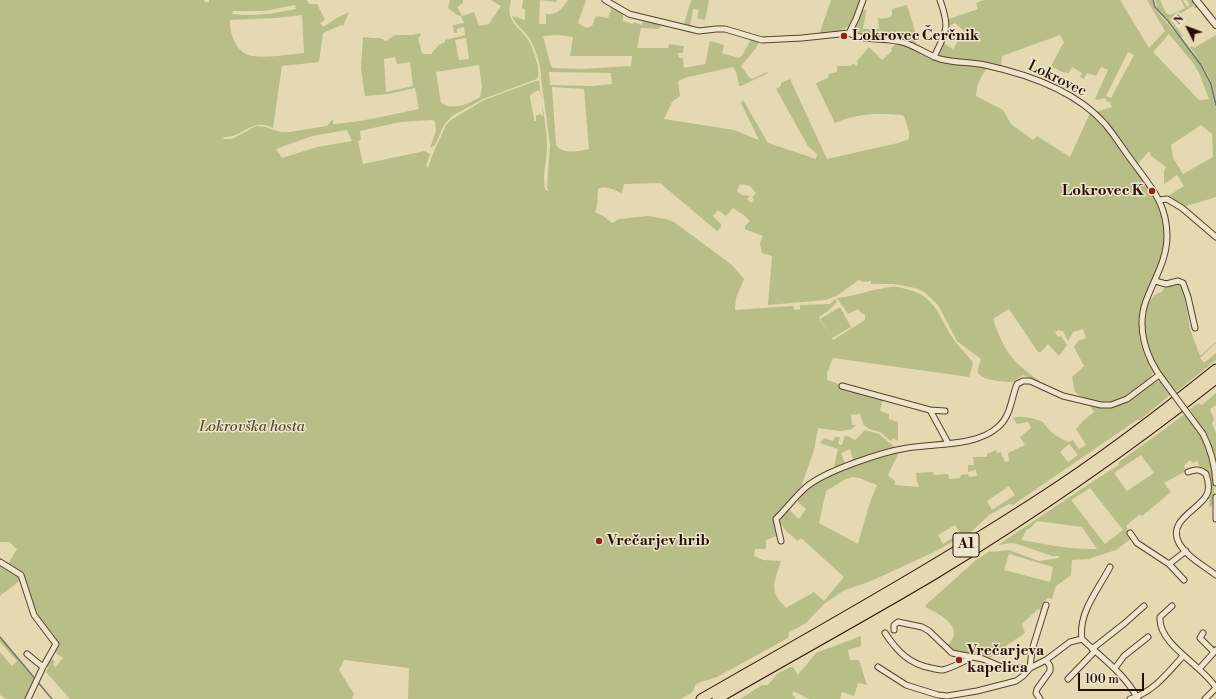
<!DOCTYPE html>
<meta charset="utf-8">
<style>
body{margin:0}
#map{position:relative;width:1216px;height:699px;overflow:hidden;background:#e4d9b0;font-family:"Libre Bodoni",serif}
canvas{display:block}
.north{position:absolute;left:1168px;top:8px;width:40px;height:40px;-webkit-text-stroke:3px #ede6cc;paint-order:stroke;rotate:312deg;font-size:11px;font-weight:700;line-height:16px;text-align:center;color:#280e02}
.north::after{content:'';display:block;margin:auto;width:14px;height:18px;background:#280e02;clip-path:polygon(50% 0,100% 100%,50% 72%,0 100%)}
.scale{position:absolute;left:1078px;top:673px;width:66px;height:18px;box-sizing:border-box;border:2px solid #280e02;border-top:0;padding-left:5px;font-size:12px;line-height:14px;white-space:nowrap;color:#280e02;-webkit-text-stroke:3px #ede6cc;paint-order:stroke}
</style>
<div id="map">
<canvas width="1216" height="699"></canvas>
<div class="north">N</div>
<div class="scale">100 m</div>
</div>
<script>
const ctx = document.querySelector('canvas').getContext('2d');
ctx.lineJoin = 'round';
function paint(path, color) { ctx.fillStyle = color; ctx.fill(path, 'evenodd'); }
function stroke(path, color, width, dash) { ctx.strokeStyle = color; ctx.lineWidth = width; ctx.lineCap = dash ? 'butt' : 'round'; ctx.setLineDash(dash || []); ctx.stroke(path); }
function label(font, color, halo, rows, align = 'center') {
  ctx.font = font + ' "Libre Bodoni",serif'; ctx.lineWidth = 3; ctx.setLineDash([]); ctx.textBaseline = 'middle'; ctx.strokeStyle = halo; ctx.fillStyle = color; for (const [text, x, y, turn = 0] of rows) {
    ctx.save(); ctx.translate(x, y); ctx.rotate((+turn || 0) * Math.PI / 180); ctx.textAlign = isNaN(turn) ? turn : align; if (halo) ctx.strokeText(text, 0, 0); ctx.fillText(text, 0, 0); ctx.restore();
  }
}
paint(new Path2D(`
 M0,0H204L205,2H209V0H307L309,4H317L325,20L320,23L323,27L337,18L349,12L343,26L341,25L323,33L319,62L282,66L273,128C251,117 245,137 224,137L223,139H230L234,138L256,126L266,127L280,132H289L327,126L333,119V124C362,122 390,115 419,109L415,88L388,94L365,96L361,68L363,37L372,38H380L386,41L395,35H413L421,33V35L418,38L422,53L424,54H431L439,45L445,42V40L465,35L464,27L457,29V33H454L453,25L464,23L461,16L457,15L448,8L450,0H463V3L457,7L462,16L474,12L479,26L489,24L501,6L491,0H511C510,6 508,12 511,18C514,26 522,31 527,38C532,45 542,71 537,79L483,99L452,116L444,125L435,145L430,148L436,131L435,121L432,120L400,122L360,131L361,140L358,141L363,164L425,151L430,154L426,166L428,168L432,156L446,125L451,120L484,100L539,80C541,103 547,125 547,148C547,162 541,178 546,191H548L547,188L550,145L541,78C542,68 534,44 528,36C522,29 515,24 512,16L525,20V9L522,8L523,0H557L556,2L540,0L539,24H546V14C557,16 562,8 568,0H586L578,23L586,28L592,26L596,16L608,18L612,7L623,13V21L633,24L634,22L642,25L643,21L662,25L658,29L641,28L637,48H668L669,44L684,46L683,53H678L679,58H683L684,68L705,64L710,41L724,45L722,53L738,58L742,56L751,39L759,42L756,48L741,66L749,77L752,79L767,72L768,73L741,86H739L736,71L733,67L688,77L678,81L680,96L672,102L664,119L734,130L759,140L741,103L743,100L768,143L816,159L817,154L808,146L776,89L781,86V83L790,79L827,159L898,143L909,139V132L904,116L901,115C879,113 856,113 835,123L817,86L816,83L828,78L829,74L837,72V66H851L853,63L856,66L858,63L857,61L869,47L882,60L892,51L891,49L896,43L906,45L921,52L987,68C980,78 977,84 976,96L1003,110L1011,124L1033,140L1037,136L1070,157L1090,113C1105,127 1116,143 1128,160C1153,196 1174,218 1159,265C1157,270 1154,276 1151,281C1144,295 1138,309 1139,324C1139,333 1140,343 1143,351C1146,359 1151,366 1153,373L1148,380L1126,396L1108,403H1101L1080,396L1075,392L1072,377L1084,366L1074,347L1078,341L1086,338L1083,329L1073,332L1068,341L1063,331H1061L1059,330L1055,332L1058,337L1061,336L1067,345L1059,356L1048,344L1041,352H1038L1009,309L993,319C1004,351 1012,362 1040,381L1039,383L1023,375L1012,382C1005,382 977,380 978,371C978,367 980,363 981,359L957,341L938,305L924,292L915,288L894,284H871V281L864,282L859,280L836,296L826,300L768,305L772,256L762,253L760,243L763,236L745,229V226L750,221L745,216L733,208L726,216L718,210L713,216L721,224V227L717,231L660,183L624,184L622,193C615,191 606,184 598,189L597,206L595,212L603,216L612,223L619,219L648,216L666,219L674,222L732,265L744,279L736,298L735,310L793,306L795,310L800,309V305L830,304L835,299L837,302L828,311L819,317L820,320L832,338L820,319L840,307L851,327L832,338L833,340L865,320V315L861,313L858,309L848,314L837,298C856,296 873,289 891,287C896,286 901,288 906,289C937,296 938,317 954,340C959,347 966,354 972,361L973,364L969,377L833,358L827,373V380L839,384V386L883,397L880,411L889,414V419L898,422V441L893,438L891,441L880,432L869,429L863,424L860,414L851,415L852,425H856L852,429L841,431L818,428L814,450L800,490L774,518L777,536L766,540V549H755L754,556L763,560L781,561C778,571 771,585 776,595C778,600 783,604 786,608L814,592L824,601L844,577L801,538L798,541L787,532L778,520L788,509L799,519L806,509L798,502L797,498C800,495 803,492 806,489C824,474 876,455 899,452L888,475L891,478L895,481V485L919,487L917,482L916,473L933,472L934,475L948,474L949,479L960,478L961,475L968,474L969,477L977,476L976,470L968,472V465H974L973,457H987V454L996,450L997,453L1001,452L1002,457H1003L1005,462L1009,461L1008,453L1025,445L1020,437L1031,428L1028,422L1017,424L1013,418C1023,415 1034,418 1043,422C1048,431 1059,438 1068,442L1073,440L1079,449L1086,445L1076,429L1083,421L1094,412L1089,405C1096,405 1104,408 1111,407C1127,406 1141,391 1154,382L1161,381L1170,395L1140,420H1137L1013,505L1009,504L989,515L971,532L932,553L871,581L843,591L824,604L806,623L788,633L789,634L788,638L717,677L698,683L695,685C695,693 687,695 681,699H408L409,668L344,660L339,670L354,694L352,699H70L46,672L49,667L45,665L50,657L55,662L53,664L55,667L63,658L53,651L57,646C43,625 29,602 24,577L8,564L17,549L9,542H0ZM295,5L296,9C275,13 254,17 232,14L233,11H265ZM302,15L304,53C291,54 257,60 246,54C240,51 235,44 233,38C231,32 229,25 230,20L276,18ZM558,35L573,37L570,56H632L631,66L582,69L553,68L551,66L543,36ZM466,38L469,59L459,60L455,40ZM395,57L397,64L410,62L413,86L386,92L384,59ZM479,65L482,87L480,97C469,104 453,111 441,103L436,72ZM549,72L611,73L612,84L592,86L550,85ZM552,87L584,89L589,149C579,151 563,155 556,145ZM538,90L541,92L543,115L542,116L540,113L539,115H536V121H534C534,112 530,104 530,95ZM347,130L352,141L317,147L282,158L276,149L312,136ZM740,184L750,186L756,193L752,197L754,199L751,203L747,199L750,196L742,195L737,191ZM1069,444L1078,455L1068,462L1060,452ZM852,477L859,478L877,485L869,505L858,544L819,523L826,491L846,479ZM1009,486L1015,495L992,510L987,501ZM955,525L960,533L943,544L938,535Z
 M691,0H709L705,20L697,18L699,10L693,9L690,28L684,26V24Z
 M831,0H861C849,30 851,29 819,35Z
 M984,0H1120L1149,48L1165,31L1147,0H1152L1155,9L1188,48L1202,67L1213,89L1216,107V197L1183,207L1168,196L1184,186L1177,175L1164,184V172L1166,167L1151,156L1149,151L1137,165L1096,112L1112,107L1110,102H1107L1105,98L1098,100L1095,99L1108,70L1101,67L1096,76L1087,73L1084,79L1080,77L1082,73L1072,67L1069,73L1062,72L1051,66L1064,42L1060,35L1002,56L1001,66L939,56V53L943,43L953,49L964,31L955,23L949,26V19L978,9L976,3ZM1169,34L1193,63L1199,73L1209,99L1199,100L1153,52ZM1128,52L1134,55L1111,98L1106,96ZM1201,125L1212,134L1213,157L1183,174L1173,158L1171,145Z
 M1155,0H1160L1166,13L1170,15L1185,8L1181,0H1183L1187,7L1190,5L1187,0H1193L1195,2L1193,5L1198,6L1209,20L1207,21L1198,8H1195L1193,6L1173,18L1172,21L1183,36L1181,37L1172,24L1158,9Z
 M907,5L916,34V45L903,40L862,36L855,33V28L862,10H866V12L863,29H879L878,18C883,19 889,19 892,15V9Z
 M1216,35V101C1213,79 1203,66 1190,47L1192,46L1194,48Z
 M1177,284L1180,285L1185,300L1190,329L1200,356L1216,342V343L1200,358L1204,363L1216,353V360L1176,392C1171,385 1165,379 1160,372C1147,354 1141,327 1148,307C1150,299 1155,293 1162,292L1164,288Z
 M1216,393V405L1210,409L1214,419L1212,424L1216,433V460L1209,440L1190,409L1198,403L1202,405Z
 M1185,414C1205,439 1215,460 1214,492C1214,498 1214,503 1211,507L1209,506C1210,487 1206,477 1197,461L1193,463L1190,460L1184,466L1186,471L1164,483L1171,492L1142,516L1140,514L1126,526L1132,538L1116,550L1091,558V559L1072,560L1071,575L1056,586L1052,599L1048,598L1046,599L1042,611L1038,609L1022,624L1025,633L997,652L989,659C984,657 979,655 974,654C963,652 956,654 948,645C950,642 954,638 954,634C956,622 934,611 925,607L927,604L976,560L990,551L992,552L1009,550L1039,561L1059,558V556H1052L1017,544L1012,543L998,545L1095,480L1119,465L1118,464L1119,462ZM1141,455L1154,473L1127,491L1114,473ZM1090,488L1123,530L1105,544L1071,500ZM1037,521L1082,527L1097,549C1071,550 1046,544 1021,540L1027,529H1029ZM1009,554L1053,567L1050,582L1004,570Z
 M865,430L879,434L896,448L851,464L850,461L853,459L850,449L841,453L845,464L839,469L834,467L838,449L820,443L824,438L833,441L835,437H840L838,444L842,445L845,435L855,440Z
 M0,564L17,574L22,579L0,596Z
 M861,636V646L848,650L850,660H859L867,685L858,683L854,696L842,692L840,699H809L793,691L792,694L796,699H740L762,685H768L777,674L790,667H793L798,675L816,653Z
 M0,638L35,680L27,699H6L0,695V652L12,666L17,661L0,642Z`), '#b9be88');
stroke(new Path2D(`
 M1153,0L1155,7L1168,21L1201,65L1211,84L1216,105
 M0,637L52,699`), '#6c746d', 1.5);
const minor = new Path2D(`
 M605,0L629,14L641,17L699,31L716,29H725L762,40L802,38L849,33
 M849,33C865,42 887,37 905,43C917,47 928,55 940,59C955,63 970,62 985,65C1027,74 1076,91 1105,124C1115,136 1123,149 1132,161C1150,186 1167,203 1167,236C1167,260 1154,279 1146,301C1136,328 1146,358 1163,380
 M849,33L856,19L863,0
 M934,57C947,30 950,28 940,0
 M1159,200L1167,199L1182,208L1216,237
 M1155,281L1166,284L1178,281L1183,283L1188,297L1195,328
 M842,386L930,410L948,443
 M930,410L945,411
 M1203,434C1211,450 1215,465 1216,483
 M1188,472C1196,469 1200,469 1206,474C1208,480 1210,490 1206,496C1198,510 1167,521 1179,543C1186,556 1204,566 1216,575
 M1216,497V519
 M1130,533L1137,543L1169,564L1186,551
 M781,541L776,519C786,509 795,497 805,488C824,471 882,452 907,448C934,443 976,447 998,427C1011,416 1011,399 1017,384L1023,381H1030L1063,396L1101,405H1111L1127,399L1159,375
 M0,562L21,575L34,615L56,644L43,667
 M1169,564L1184,580
 M1172,606L1160,617C1158,645 1204,666 1216,688
 M894,630V625L898,622L922,627L929,631L952,653L983,659L1002,667L1011,668H1030L1046,660L1070,642L1082,639C1102,658 1125,674 1138,699
 M885,633C897,651 909,664 931,668C935,669 939,670 943,670C954,667 963,662 972,657
 M1203,633L1200,638L1214,652
 M1082,639C1078,613 1098,590 1110,567
 M1092,649L1125,623L1144,606
 M27,654L43,667L28,699
 M878,667L906,685L938,695L947,696L977,691L1016,681L1023,676L1030,668L1032,650L1046,605
 M1115,668L1124,656L1148,637
 M1199,669L1216,650
 M1068,679L1095,651
 M1040,699L1036,693L1037,689L1050,671V666L1046,660
 M1130,699C1153,692 1167,674 1183,656
 M1205,699L1216,688`);
const tertiary = new Path2D(`
 M1196,0L1216,25`);
const motorway = new Path2D(`
 M701,699C816,633 933,568 1045,495C1104,457 1161,413 1216,369
 M717,699C789,657 863,617 935,574C1032,515 1126,450 1216,379`);
stroke(minor, '#57412e', 7);
stroke(tertiary, '#57412e', 8);
stroke(motorway, '#280e02', 11);
stroke(minor, '#ede6cc', 5);
stroke(tertiary, '#ede6cc', 6);
stroke(motorway, '#e4d9b0', 9);
const minorBridge = new Path2D(`
 M1163,380L1203,434`);
stroke(minorBridge, '#57412e', 7, []);
stroke(minorBridge, '#ede6cc', 5);
for (const [x, y, r, color] of [
 [844,36,4,"#8f2418"],
 [1152,191,4,"#8f2418"],
 [599,541,4,"#8f2418"],
 [959,660,4,"#8f2418"]
]) { const dot = new Path2D(); dot.arc(x, y, r, 0, 2 * Math.PI); ctx.fillStyle = color; ctx.fill(dot); stroke(dot, '#ede6cc', 1.5); }
for (const [x, y, w] of [
 [966,545,26]
]) { const box = new Path2D(); box.roundRect(x - w / 2, y - 12, w, 24, 3); ctx.fillStyle = '#ede6cc'; ctx.fill(box); stroke(box, '#280e02', 1); }
label('bold 14px', '#280e02', null, [
 ["A1",966,545]
]);
label('bold 15px', '#280e02', '#ede6cc', [
 ["Lokrovec Čerčnik",852,36],
 ["Lokrovec K",1144,191,"right"],
 ["Vrečarjev hrib",607,541],
 ["Vrečarjeva",967,651],
 ["kapelica",967,668]
], 'left');
label('15px', '#280e02', '#ede6cc', [
 ["Lokrovec",1057,79,26]
]);
label('italic 15px', '#5b4c31', '#ede6cc', [
 ["Lokrovška hosta",252,427]
]);
</script>
